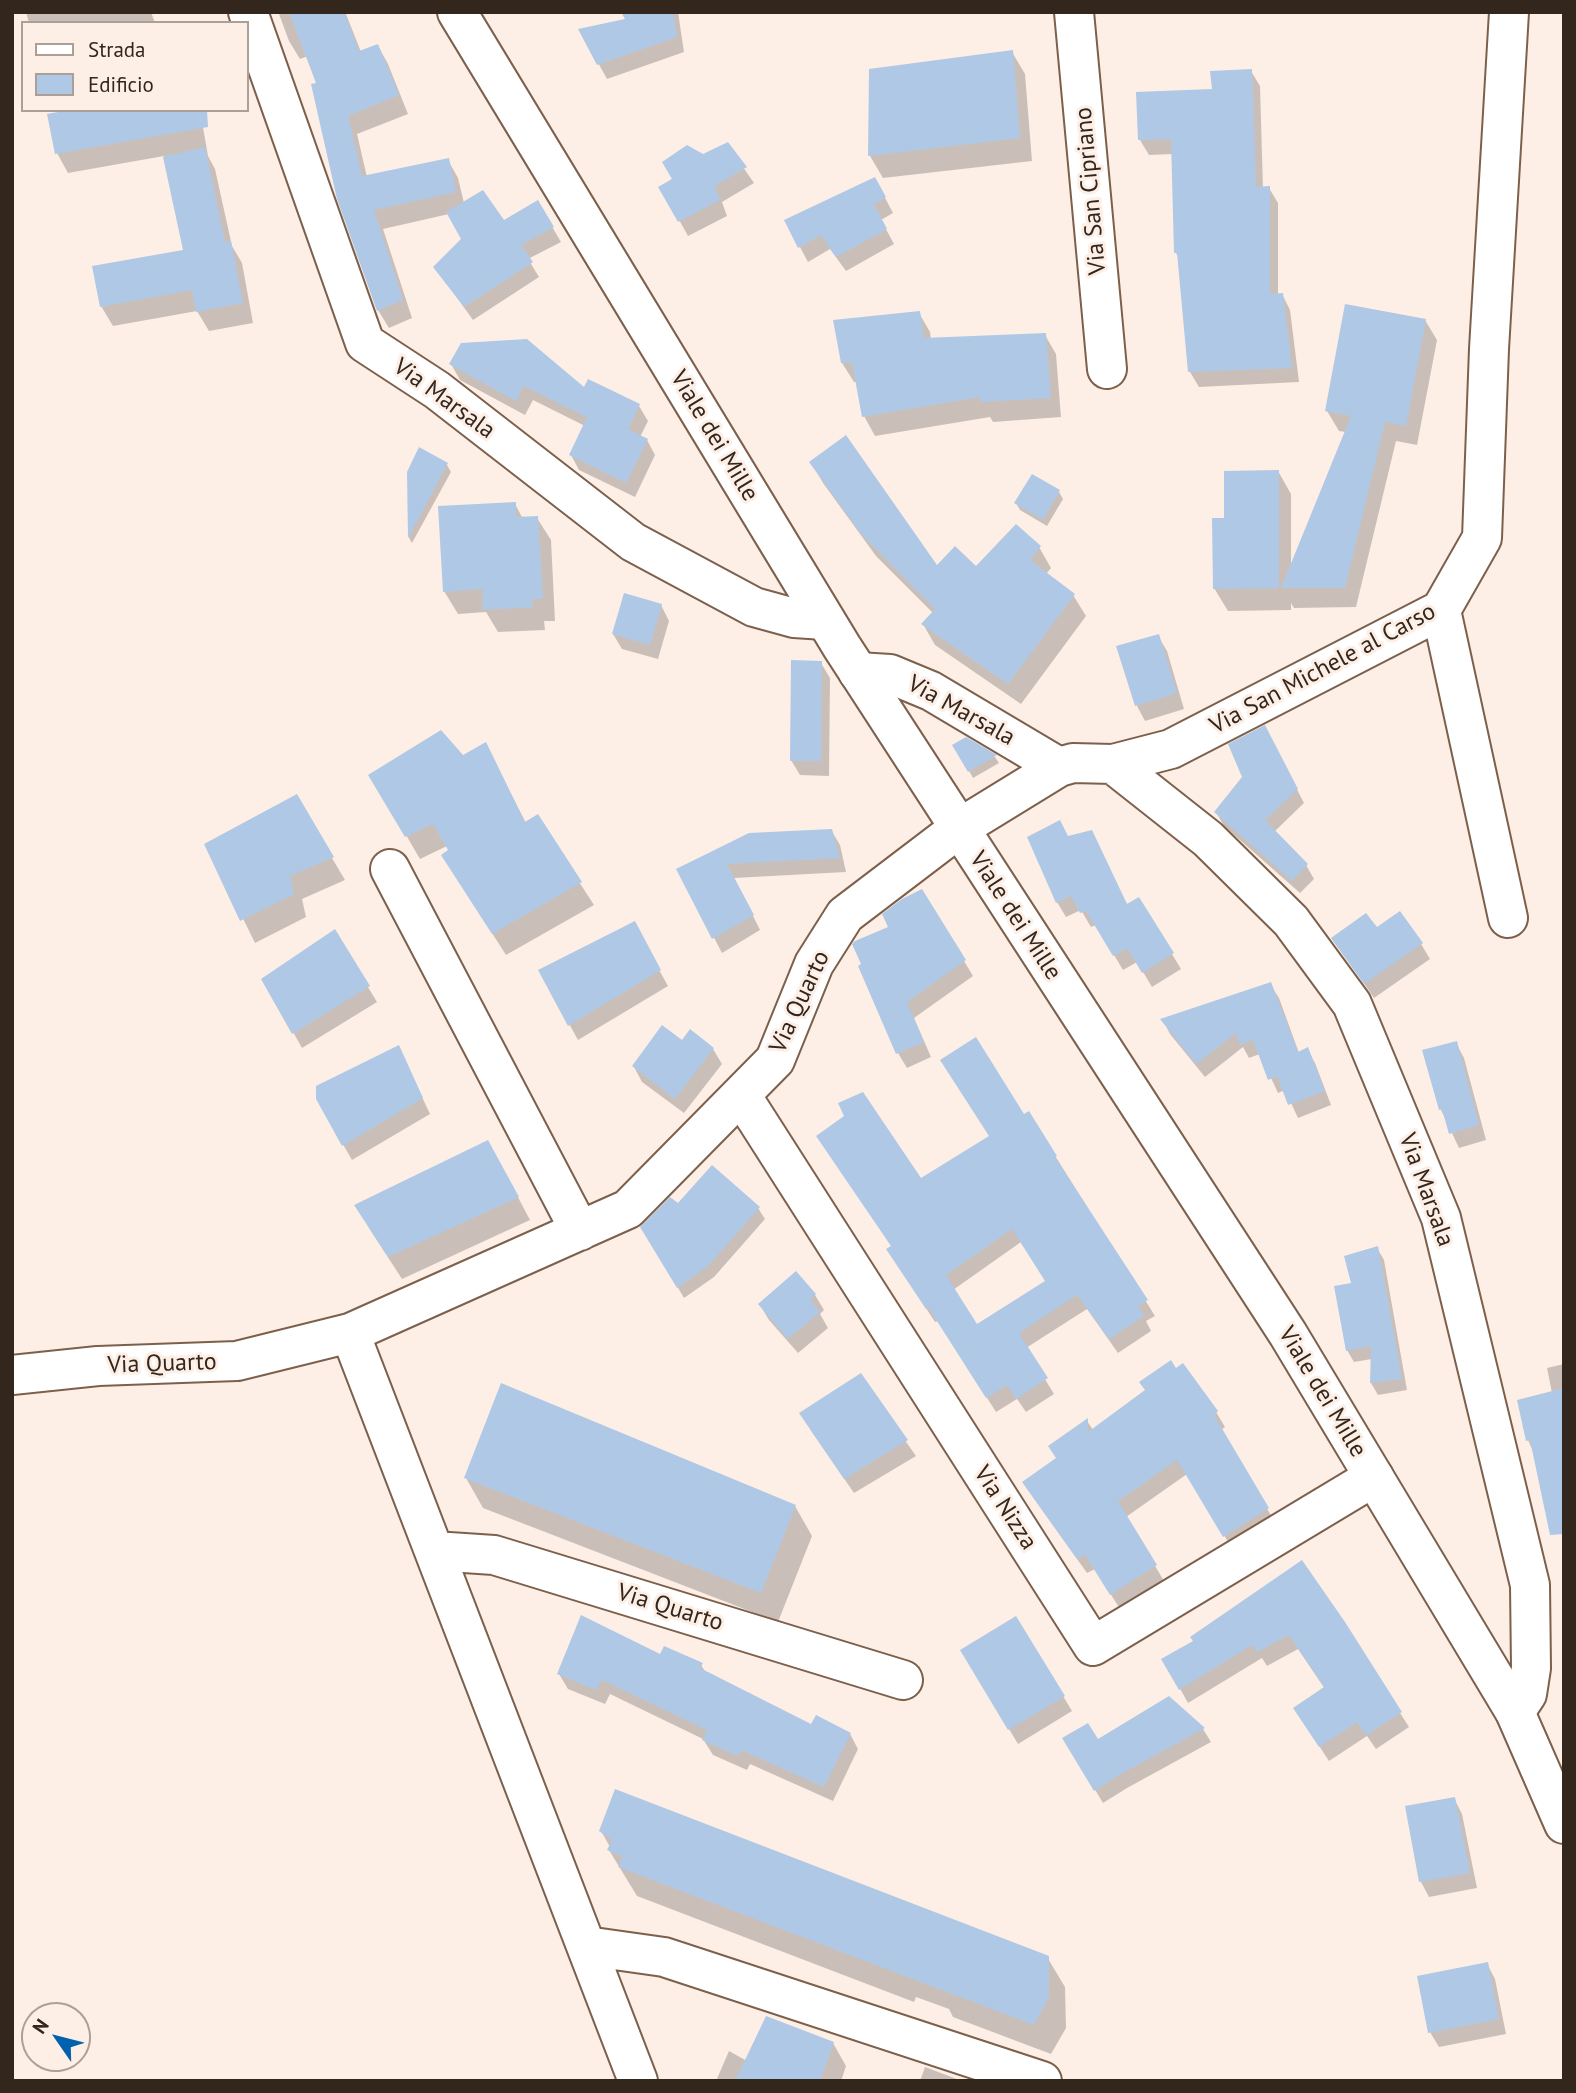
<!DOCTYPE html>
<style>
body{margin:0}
#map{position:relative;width:1576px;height:2093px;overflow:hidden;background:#fdefe6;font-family:"PT Sans",sans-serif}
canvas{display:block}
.frame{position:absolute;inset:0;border:14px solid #33261d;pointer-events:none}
.legend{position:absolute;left:21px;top:21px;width:228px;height:91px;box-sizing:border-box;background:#fdefe6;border:2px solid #ac9f96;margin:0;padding:9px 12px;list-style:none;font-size:21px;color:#33261d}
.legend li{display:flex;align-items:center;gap:14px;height:35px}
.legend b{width:35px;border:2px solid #ac9f96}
.north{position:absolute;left:21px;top:2002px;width:70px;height:70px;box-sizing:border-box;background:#fdefe6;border:2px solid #ac9f96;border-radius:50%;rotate:305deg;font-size:19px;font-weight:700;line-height:28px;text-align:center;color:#33261d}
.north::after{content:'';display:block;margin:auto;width:24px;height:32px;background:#0062ae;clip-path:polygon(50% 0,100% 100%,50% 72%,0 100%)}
</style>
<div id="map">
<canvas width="1576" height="2093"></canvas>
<div class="frame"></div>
<ul class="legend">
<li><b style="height:9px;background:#fff"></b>Strada</li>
<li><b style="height:19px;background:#aec8e5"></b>Edificio</li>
</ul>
<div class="north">N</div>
</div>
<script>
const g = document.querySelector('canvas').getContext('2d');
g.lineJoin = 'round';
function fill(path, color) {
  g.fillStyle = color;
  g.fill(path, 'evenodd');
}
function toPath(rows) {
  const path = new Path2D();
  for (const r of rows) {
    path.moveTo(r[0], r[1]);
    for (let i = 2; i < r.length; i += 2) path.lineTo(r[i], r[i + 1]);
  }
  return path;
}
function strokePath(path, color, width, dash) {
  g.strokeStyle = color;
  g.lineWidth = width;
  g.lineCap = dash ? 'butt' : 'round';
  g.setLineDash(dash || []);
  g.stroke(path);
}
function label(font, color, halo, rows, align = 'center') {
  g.font = font + ' "PT Sans",sans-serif';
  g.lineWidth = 6;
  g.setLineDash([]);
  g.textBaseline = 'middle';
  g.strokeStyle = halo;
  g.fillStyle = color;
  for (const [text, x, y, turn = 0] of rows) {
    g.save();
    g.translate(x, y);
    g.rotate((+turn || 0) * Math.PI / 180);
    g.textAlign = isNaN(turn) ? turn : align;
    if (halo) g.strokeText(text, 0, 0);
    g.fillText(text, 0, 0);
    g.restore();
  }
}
const shadow = toPath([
 [26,12,151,12,155,23,29,23],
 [282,12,352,12,346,14,361,52,378,46,388,64,408,114,357,134,367,177,448,160,458,178,464,203,503,222,538,203,561,242,528,259,539,277,473,320,435,267,463,239,449,214,383,229,412,318,389,328,378,310,318,84,308,56,300,59,289,41,279,14],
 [622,12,678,12,684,52,607,79,580,30,627,20],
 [1012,52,1025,74,1032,161,883,178,870,156],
 [1251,71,1260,86,1263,189,1269,188,1278,203,1278,295,1282,294,1290,310,1299,382,1199,387,1190,372,1179,258,1176,253,1173,154,1149,155,1140,140,1214,91],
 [66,110,200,110,208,156,215,169,232,246,242,263,253,323,209,331,197,311,113,326,101,306,185,251,164,156,68,173,57,153],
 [727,144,754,183,722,202,727,216,688,236,661,187,703,156],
 [883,194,893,213,881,220,894,244,846,271,830,249,808,262,786,221],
 [919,313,930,332,931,340,1045,335,1056,354,1061,417,993,422,990,417,875,436,864,416,858,382,854,382,842,363],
 [1425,320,1437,340,1417,445,1396,441,1356,607,1294,608,1291,603,1291,610,1228,611,1214,588,1226,519,1278,471,1291,494,1291,568,1346,432,1339,431,1327,411],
 [451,364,585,390,639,406,648,421,640,437,647,440,655,455,635,497,579,470,571,455,585,426,533,400,525,415,460,380],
 [811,462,937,568,976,569,1039,547,1051,568,1046,574,1073,595,1086,616,1021,704,935,645,923,624,933,613,876,556,823,483],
 [447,465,451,472,412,543,409,538,409,472],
 [1059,492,1063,499,1047,526,1020,510,1016,503],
 [515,504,523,519,537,518,551,540,555,621,544,621,545,630,498,632,486,612,458,614,444,591],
 [661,605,669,621,658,659,622,649,613,634],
 [1158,636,1167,651,1184,709,1145,721,1137,706,1119,647],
 [821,663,830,678,829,776,800,775,791,760],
 [966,739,995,757,999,763,973,778,955,745],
 [1272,741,1304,803,1274,832,1306,865,1314,879,1300,893,1224,826,1216,812],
 [485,744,526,823,537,817,594,905,506,955,457,878,447,846,420,859,371,775,463,757],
 [296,797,345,880,302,899,306,917,255,943,207,845],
 [831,830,840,845,846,872,734,878,760,930,722,953,679,870],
 [1068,838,1172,954,1181,969,1152,987,1137,962,1123,970,1096,925,1091,927,1081,910,1066,917,1057,902],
 [1376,930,1421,944,1430,959,1374,998,1333,938],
 [334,931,377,1002,302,1048,264,980],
 [642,939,668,986,578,1040,540,971],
 [964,961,973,976,914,1018,931,1057,907,1068,898,1053,864,965],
 [1270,984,1279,998,1299,1053,1307,1049,1315,1063,1331,1105,1298,1118,1285,1090,1278,1093,1260,1054,1249,1058,1243,1047,1205,1077,1170,1034,1163,1020],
 [682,1043,713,1049,722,1064,684,1113,642,1082,634,1067],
 [1456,1043,1464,1058,1486,1140,1459,1148,1441,1110,1425,1052],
 [399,1048,430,1114,352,1160,317,1099],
 [1029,1114,1155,1316,1146,1321,1151,1331,1118,1353,1087,1309,1026,1348,1054,1394,1026,1412,1017,1399,996,1412,938,1321,935,1322,897,1264,892,1247,921,1180],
 [1021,1242,1047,1282,977,1327,953,1290],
 [501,1165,530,1220,402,1279,369,1228],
 [679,1205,758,1208,765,1219,714,1277,684,1298,642,1227],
 [1377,1248,1384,1260,1407,1390,1378,1395,1371,1383,1372,1359,1354,1362,1347,1350,1353,1285],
 [796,1274,815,1295,824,1310,820,1314,828,1328,798,1353,769,1320,760,1305],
 [1564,1364,1564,1522,1528,1440,1519,1401,1552,1393,1547,1368],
 [860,1376,916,1456,854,1493,810,1429],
 [1216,1412,1225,1427,1221,1430,1276,1524,1233,1550,1187,1474,1126,1517,1164,1581,1120,1609,1095,1569,1087,1573,1033,1497,1057,1459,1087,1421,1093,1430],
 [466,1478,795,1506,812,1536,778,1622,483,1508],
 [1016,1618,1072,1711,1018,1744,971,1666],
 [1343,1623,1409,1727,1376,1749,1367,1736,1329,1761,1304,1723,1325,1689,1298,1649,1267,1666,1262,1658,1188,1703,1164,1660],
 [661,1656,701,1665,706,1673,812,1727,850,1734,858,1749,833,1801,750,1764,747,1770,713,1755,703,1739,610,1694,605,1704,568,1689,559,1674],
 [1169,1698,1203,1729,1211,1742,1127,1788,1103,1803,1064,1738,1097,1742],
 [1454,1798,1462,1814,1477,1888,1429,1897,1421,1882,1407,1807],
 [601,1831,1047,1957,1065,1987,1066,2028,1051,2054,953,2017,949,2009,916,1997,914,2002,637,1896,609,1850,610,1847],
 [1487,1964,1495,1979,1506,2034,1439,2047,1430,2032],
 [833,2043,846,2066,841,2081,716,2081,729,2051,747,2061],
 [925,2067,962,2081,920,2081]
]);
const building = toPath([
 [289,12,344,12,359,51,378,44,399,95,348,116,362,176,449,158,456,192,374,210,403,300,377,311,337,199,311,84,316,83],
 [621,12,673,12,677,37,597,65,578,29,625,19],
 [1013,50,1020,138,868,156,869,69],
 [1252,69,1256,187,1270,186,1270,294,1283,293,1292,368,1188,372,1177,253,1174,253,1171,139,1138,140,1136,92,1212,89,1210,71],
 [69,110,207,110,208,127,55,154,47,114],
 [728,142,747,167,715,186,720,200,678,222,658,187,672,179,662,162,687,145,703,154],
 [205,147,225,242,231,241,243,303,196,312,192,290,100,307,92,266,183,250,163,157],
 [875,177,886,197,874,204,887,229,836,257,821,235,798,248,784,220],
 [483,190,504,220,538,200,554,227,521,245,533,262,464,307,433,267,461,239,446,212],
 [1345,304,1426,319,1406,426,1385,422,1345,588,1281,588,1351,416,1325,411],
 [920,311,924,338,1046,333,1051,398,980,402,980,397,862,417,852,363,841,363,833,320],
 [527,339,584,387,588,379,640,404,628,429,648,439,626,483,569,455,587,417,524,386,516,401,449,364,461,343],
 [846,435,937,565,955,546,976,566,1016,524,1041,546,1030,560,1075,594,1008,684,921,624,935,609,862,535,809,462],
 [419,447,448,463,408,538,407,472],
 [1279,470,1279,588,1213,589,1212,518,1224,518,1224,471],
 [1032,474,1060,490,1043,520,1014,503],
 [516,502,516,517,538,516,543,599,532,599,533,607,483,610,482,589,443,592,438,506],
 [624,593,662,604,650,645,612,634],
 [1159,634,1177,693,1135,706,1116,646],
 [791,660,822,661,821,761,790,761],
 [1265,725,1298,789,1265,820,1308,864,1292,881,1214,812,1242,777,1228,744],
 [441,730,463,755,486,742,525,822,538,814,582,882,492,934,441,855,448,850,433,824,405,837,368,775],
 [966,737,997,755,968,772,952,745],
 [297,794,334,857,290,876,294,894,240,921,204,844],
 [1060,820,1068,836,1092,830,1127,904,1139,897,1174,953,1142,973,1127,948,1113,956,1086,911,1080,913,1071,896,1056,903,1027,837],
 [832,829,840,858,727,864,754,915,712,939,676,869,749,833],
 [922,889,966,960,907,1002,924,1042,896,1054,858,966,861,964,852,944,855,941,888,927,882,914,902,899],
 [1400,911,1423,943,1364,984,1331,938,1366,913,1377,927],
 [635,921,661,970,568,1026,538,970],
 [335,929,370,986,292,1034,261,979],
 [1271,982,1298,1052,1308,1047,1325,1091,1288,1105,1277,1076,1268,1080,1253,1040,1240,1045,1236,1033,1196,1064,1160,1019],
 [662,1025,682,1040,690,1029,714,1048,675,1099,632,1066],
 [976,1037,1024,1114,1029,1111,1057,1156,1055,1157,1148,1300,1138,1306,1144,1316,1109,1339,1077,1295,1019,1333,1048,1378,1016,1399,1007,1385,986,1398,928,1307,926,1309,886,1249,891,1246,816,1136,844,1116,838,1103,863,1092,921,1178,989,1136,940,1060],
 [1012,1229,1045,1281,977,1324,946,1275],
 [1457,1041,1479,1125,1449,1134,1442,1109,1439,1110,1422,1050],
 [399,1045,423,1098,342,1146,316,1099,316,1086],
 [488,1140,519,1197,388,1257,354,1205],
 [712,1165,760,1207,708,1266,677,1288,640,1227,670,1197,678,1203],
 [1378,1246,1402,1379,1370,1383,1371,1346,1346,1351,1334,1286,1351,1283,1344,1256],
 [796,1271,816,1294,810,1300,820,1312,788,1339,758,1304],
 [1171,1360,1176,1368,1183,1363,1218,1411,1214,1415,1269,1508,1223,1537,1177,1460,1118,1501,1157,1565,1110,1595,1085,1555,1077,1559,1022,1482,1056,1458,1048,1446,1088,1418,1088,1432,1145,1390,1139,1382],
 [861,1373,908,1440,844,1479,799,1413],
 [501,1383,796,1505,761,1593,464,1478],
 [1564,1388,1564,1534,1550,1535,1530,1440,1526,1441,1517,1400],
 [1302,1560,1345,1622,1402,1712,1366,1735,1357,1722,1319,1747,1293,1708,1324,1687,1289,1635,1257,1652,1252,1645,1179,1690,1161,1659,1193,1641,1190,1637],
 [581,1615,660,1654,664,1646,703,1663,700,1668,811,1724,816,1715,851,1733,824,1787,741,1750,738,1756,702,1740,707,1730,602,1680,596,1690,557,1674],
 [1016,1616,1065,1696,1008,1730,960,1650],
 [1169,1696,1205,1728,1119,1775,1094,1791,1062,1738,1088,1723,1098,1739],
 [615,1789,1049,1956,1049,1997,1034,2025,618,1867,623,1857,607,1850,612,1840,599,1831],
 [1455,1797,1470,1873,1419,1882,1405,1806],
 [1488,1962,1499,2019,1428,2033,1417,1976],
 [766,2016,834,2042,820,2081,735,2081]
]);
const minor = toPath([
 [248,12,365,343,437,390,633,542,754,607,794,618,825,620],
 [1074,12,1107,369],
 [1441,610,1508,918],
 [858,672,890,674,931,691,1059,767],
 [1113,764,1208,839,1291,921,1352,1004,1441,1218,1530,1585,1531,1668,1527,1694,1515,1712],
 [390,869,580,1231],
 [741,1095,1093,1646,1374,1477],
 [350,1333,638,2081],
 [12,1375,98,1366,237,1361,350,1333,628,1209,775,1060,814,964,845,915,958,829,1059,767,1073,763,1113,764,1171,749,1441,610,1482,538,1489,349,1509,12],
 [434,1551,494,1555,903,1680],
 [586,1946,664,1957,1042,2081]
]);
const secondary = toPath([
 [457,12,842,647,1288,1334,1515,1712,1564,1824]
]);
const streetNames = [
 ["Via San Cipriano",1091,191,-95],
 ["Via Marsala",444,399,36],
 ["Viale dei Mille",714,436,59],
 ["Via San Michele al Carso",1323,669,-28],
 ["Via Marsala",961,711,29],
 ["Viale dei Mille",1015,916,57],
 ["Via Quarto",800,1002,-65],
 ["Via Marsala",1426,1190,70],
 ["Via Quarto",162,1364,-2],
 ["Viale dei Mille",1322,1392,59],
 ["Via Nizza",1005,1508,57],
 ["Via Quarto",670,1608,17]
];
fill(shadow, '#0003');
fill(building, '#aec8e5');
strokePath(minor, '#7d604b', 42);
strokePath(secondary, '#7d604b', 42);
strokePath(minor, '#fff', 38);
strokePath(secondary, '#fff', 38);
label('24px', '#33261d', '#fdefe6', streetNames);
</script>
